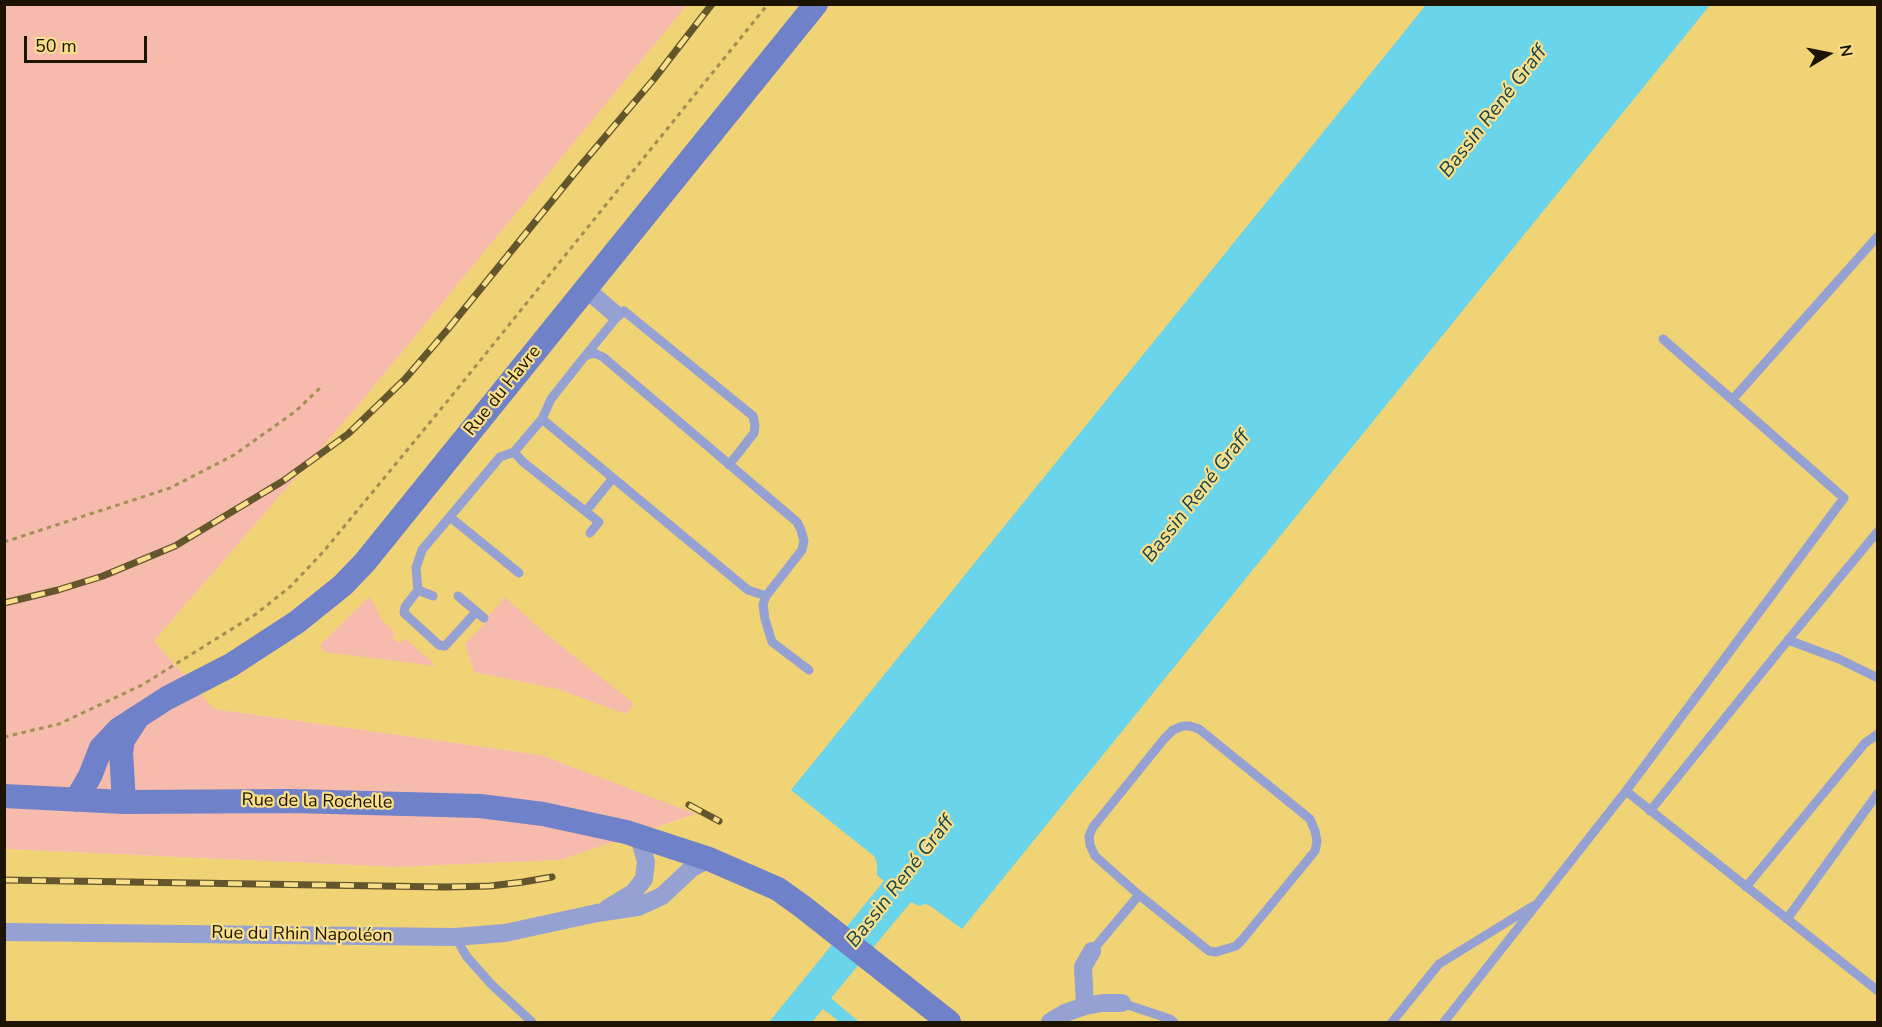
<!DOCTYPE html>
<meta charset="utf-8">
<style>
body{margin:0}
#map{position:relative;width:1882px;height:1027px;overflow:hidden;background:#f9df8a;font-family:"Nunito Sans",sans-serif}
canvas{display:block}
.frame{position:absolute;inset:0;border:6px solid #1c1400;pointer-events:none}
.north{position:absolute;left:1798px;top:24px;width:60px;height:60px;-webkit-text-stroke:4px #f9df8a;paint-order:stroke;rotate:80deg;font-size:16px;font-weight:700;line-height:24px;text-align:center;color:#1c1400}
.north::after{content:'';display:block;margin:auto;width:21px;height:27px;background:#1c1400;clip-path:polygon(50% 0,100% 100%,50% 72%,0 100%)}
.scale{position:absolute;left:24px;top:36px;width:123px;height:27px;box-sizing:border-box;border:3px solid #1c1400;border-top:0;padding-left:8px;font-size:18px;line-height:21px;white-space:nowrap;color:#1c1400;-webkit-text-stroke:4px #f9df8a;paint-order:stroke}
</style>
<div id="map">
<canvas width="1882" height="1027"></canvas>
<div class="frame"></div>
<div class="north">N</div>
<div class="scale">50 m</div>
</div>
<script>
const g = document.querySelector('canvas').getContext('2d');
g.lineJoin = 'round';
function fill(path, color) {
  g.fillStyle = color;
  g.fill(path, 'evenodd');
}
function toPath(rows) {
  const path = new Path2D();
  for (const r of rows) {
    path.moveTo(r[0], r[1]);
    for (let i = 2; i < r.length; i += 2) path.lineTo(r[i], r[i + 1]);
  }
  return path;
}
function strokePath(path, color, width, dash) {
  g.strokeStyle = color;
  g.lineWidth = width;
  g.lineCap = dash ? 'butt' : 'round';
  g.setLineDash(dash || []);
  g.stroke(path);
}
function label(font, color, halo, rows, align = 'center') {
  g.font = font + ' "Nunito Sans",sans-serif';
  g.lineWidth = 4.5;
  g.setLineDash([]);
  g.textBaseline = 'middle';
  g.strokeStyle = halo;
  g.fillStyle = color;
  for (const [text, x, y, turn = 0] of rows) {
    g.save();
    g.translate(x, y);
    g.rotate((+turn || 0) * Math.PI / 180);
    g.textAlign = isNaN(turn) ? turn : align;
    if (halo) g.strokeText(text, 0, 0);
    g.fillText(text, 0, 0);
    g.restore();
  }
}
const built = toPath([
 [687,5,1877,5,1877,1022,5,1022,5,849,396,867,560,860,695,815,541,755,214,709,154,641,357,407]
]);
const green = toPath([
 [4,5,687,5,357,407,154,641,214,709,541,755,696,814,560,860,396,867,5,849],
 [369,597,375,605,381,619,395,633,392,638,400,643,405,638,436,666,324,652,320,645],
 [505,597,545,633,632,702,633,706,626,714,557,689,474,672,465,644,487,621,488,617]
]);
const water = toPath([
 [1426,5,1710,5,962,929,929,905,925,904,919,906,911,902,831,998,859,1022,840,1022,823,1009,812,1022,769,1022,884,881,877,875,877,863,874,856,791,790]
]);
const path = toPath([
 [4,542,170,488,234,455,296,411,320,388],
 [4,737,59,724,142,685,256,614,291,586,324,551,450,398,768,4]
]);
const service = toPath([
 [586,355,616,318,624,311,753,416,755,426,754,433,729,465],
 [1732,400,1878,236],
 [542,419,748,590,766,596],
 [514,452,523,462,599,522,590,533],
 [586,511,613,478],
 [450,517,519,573],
 [418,590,433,596],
 [458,596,484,618],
 [476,612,445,646,439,645,404,613,405,607,418,590,416,568,422,550,500,457,514,452,542,419,551,399,585,356,594,353,603,357,797,522,801,530,804,541,802,550,766,596,763,605,765,619,772,642,809,670],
 [1788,640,1878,531],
 [1183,726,1190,726,1199,729,1310,819,1315,831,1317,841,1315,851,1242,940,1236,946,1216,952,1209,951,1139,895,1095,856,1090,845,1089,836,1093,827,1164,739,1173,730,1183,726],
 [1626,791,1878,991],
 [1650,811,1788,640,1839,659,1878,678],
 [1746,887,1865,743,1878,734],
 [1787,919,1878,793],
 [455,937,467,957,491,984,532,1022],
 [1092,951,1139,895],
 [1122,1003,1170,1019,1174,1022],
 [1392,1022,1439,964,1533,906],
 [1444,1022,1626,791,1844,498,1663,339]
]);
const minor = toPath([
 [586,289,614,313],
 [608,908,633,893,644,879,646,862,639,836],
 [4,932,455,937,505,933,597,913,638,907,662,896,692,868,709,859],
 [1085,1006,1083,967,1092,951],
 [1050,1022,1065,1013,1085,1006,1102,1003,1122,1003]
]);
const secondary = toPath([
 [4,796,124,802,293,801,480,806,543,814,626,832,709,859,778,889,803,907,949,1022],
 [76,800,90,776,101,748,119,729,167,698,231,665,297,622,343,585,365,562,816,4],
 [124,802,121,752,123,740,136,720]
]);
const rail = toPath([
 [4,603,58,590,103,576,175,546,283,481,348,434,405,379,448,329,582,164,654,79,712,4],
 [689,805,719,821],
 [4,880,445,887,490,886,523,882,552,877]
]);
const streetNames = [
 ["Rue du Havre",503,391,-51],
 ["Rue de la Rochelle",317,802,1],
 ["Rue du Rhin Napoléon",302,935,1]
];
const waterNames = [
 ["Bassin René Graff",1494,112,-52],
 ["Bassin René Graff",1197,497,-52],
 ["Bassin René Graff",901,882,-52]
];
fill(built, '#f0d375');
fill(green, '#f7bbae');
fill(water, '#69d4ea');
strokePath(path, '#a28f53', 3, [4.5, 4.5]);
strokePath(service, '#94a1d2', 9);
strokePath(minor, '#94a1d2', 18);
strokePath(secondary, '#6f81c9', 24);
strokePath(rail, '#63552c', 7);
strokePath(rail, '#f9df8a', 4.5, [14]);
label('18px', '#1c1400', '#f9df8a', streetNames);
label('italic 20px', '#15454f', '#f9df8a', waterNames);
</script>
